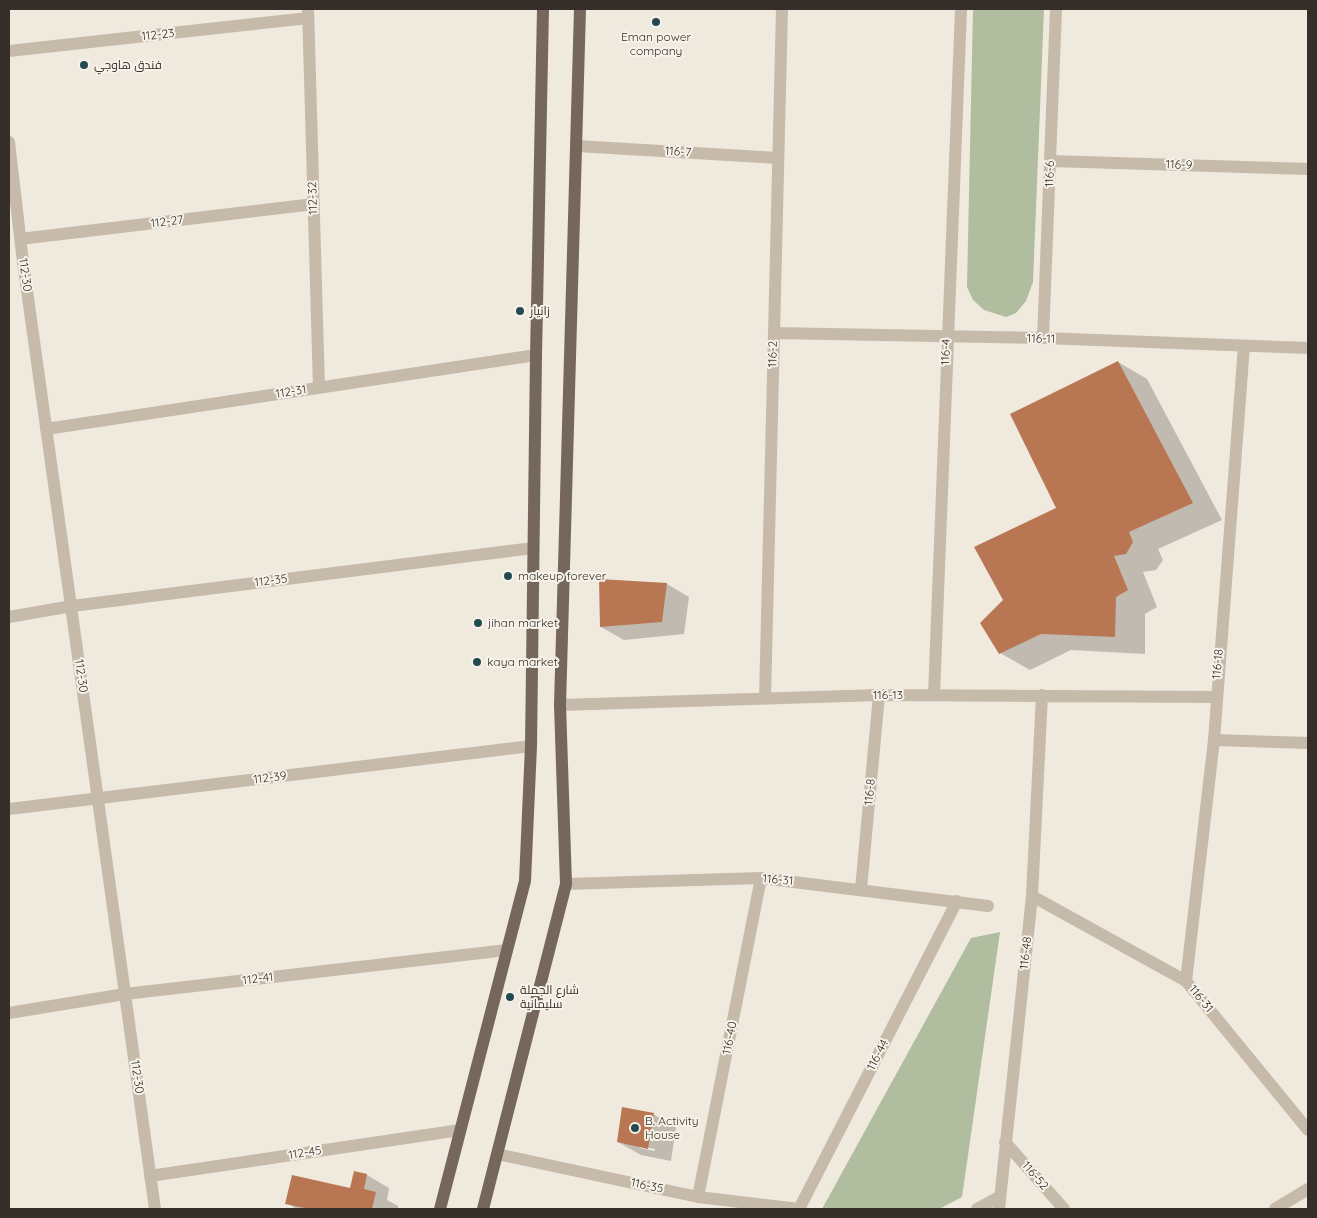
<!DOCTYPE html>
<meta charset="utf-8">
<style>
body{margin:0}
#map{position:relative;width:1317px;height:1218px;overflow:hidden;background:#f0e9de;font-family:Quicksand,sans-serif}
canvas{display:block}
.frame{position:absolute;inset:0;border:10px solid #352e29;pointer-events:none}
</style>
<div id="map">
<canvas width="1317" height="1218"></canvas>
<div class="frame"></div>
</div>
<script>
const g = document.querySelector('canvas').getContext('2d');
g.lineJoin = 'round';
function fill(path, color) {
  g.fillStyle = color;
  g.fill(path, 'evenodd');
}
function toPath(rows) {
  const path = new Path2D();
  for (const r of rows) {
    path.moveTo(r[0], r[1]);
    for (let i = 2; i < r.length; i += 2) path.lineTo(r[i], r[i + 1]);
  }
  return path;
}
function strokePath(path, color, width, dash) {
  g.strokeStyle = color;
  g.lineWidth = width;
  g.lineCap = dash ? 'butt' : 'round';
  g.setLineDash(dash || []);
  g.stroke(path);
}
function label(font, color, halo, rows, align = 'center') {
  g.font = font + ' Quicksand,Cairo,sans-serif';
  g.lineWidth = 4;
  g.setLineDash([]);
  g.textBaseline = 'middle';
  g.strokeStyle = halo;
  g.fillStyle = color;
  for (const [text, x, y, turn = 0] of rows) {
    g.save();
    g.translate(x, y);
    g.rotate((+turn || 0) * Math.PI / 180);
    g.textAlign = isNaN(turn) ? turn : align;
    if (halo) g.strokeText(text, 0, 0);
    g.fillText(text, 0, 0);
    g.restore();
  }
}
const green = toPath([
 [973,9,1044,9,1033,282,1026,301,1016,313,1006,317,984,310,973,300,967,287],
 [1000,932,962,1197,939,1209,822,1209,971,938]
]);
const shadow = toPath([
 [1118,362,1147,379,1222,520,1158,549,1163,560,1156,570,1143,572,1157,607,1145,614,1145,654,1071,650,1030,670,1000,653,1004,601,1058,509],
 [667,584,689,597,684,634,624,640,601,627],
 [653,1114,676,1127,671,1161,641,1155,618,1142],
 [640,1146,655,1149,654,1151,640,1148],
 [355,1173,367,1175,389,1188,387,1200,398,1206,398,1209,297,1209,287,1203,351,1190]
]);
const building = toPath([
 [1118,361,1193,503,1129,532,1133,542,1126,554,1114,556,1128,590,1116,597,1115,637,1041,634,999,654,980,623,1003,600,974,547,1056,508,1010,414],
 [599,579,667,583,662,622,600,627],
 [622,1107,654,1113,648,1149,617,1142],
 [354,1171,367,1174,364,1189,376,1192,372,1209,310,1209,285,1204,292,1175,350,1188]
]);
const minor = toPath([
 [308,9,319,388],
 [9,51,308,18],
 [9,142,23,262,155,1209],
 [577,146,778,158],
 [1051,161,1308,169],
 [20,239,314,204],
 [774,333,1043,338,1308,348],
 [1043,338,1056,9],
 [46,429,536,355],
 [9,617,72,606,533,548],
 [934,695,961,9],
 [765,698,782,9],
 [560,705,879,695,1216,697],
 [1214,740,1308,743],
 [9,809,531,746],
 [566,884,761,878,988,906],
 [861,889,879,695],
 [1032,896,1186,981,1308,1130],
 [1186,981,1214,740,1244,346],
 [9,1013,125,994,507,950],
 [1005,1142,1064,1209],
 [497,1154,698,1197,799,1209],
 [150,1176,460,1130],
 [698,1197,761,878],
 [799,1209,957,901],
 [977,1209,999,1197],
 [999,1209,1032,896,1042,695],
 [1275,1209,1308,1189]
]);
const major = toPath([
 [440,1209,525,881,531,746,536,355,543,9],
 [483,1209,566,884,560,705,580,9]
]);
const markers = [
 [656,22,5,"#234a52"],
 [84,65,5,"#234a52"],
 [520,311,5,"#234a52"],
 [508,576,5,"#234a52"],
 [478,623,5,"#234a52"],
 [477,662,5,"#234a52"],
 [510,997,5,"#234a52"],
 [635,1128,5,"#234a52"]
];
const streetNames = [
 ["112-23",158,35,-6],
 ["116-7",678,152,4],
 ["116-9",1179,165,2],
 ["116-6",1050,174,-88],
 ["112-32",313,198,-92],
 ["112-27",167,222,-7],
 ["112-30",25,275,82],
 ["116-11",1041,339,1],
 ["116-4",946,352,-88],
 ["116-2",773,354,-89],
 ["112-31",291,392,-9],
 ["112-35",271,581,-7],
 ["116-18",1218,664,-85],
 ["112-30",81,676,82],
 ["116-13",888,695],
 ["112-39",270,778,-7],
 ["116-8",870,792,-85],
 ["116-31",778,880,5],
 ["116-48",1026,953,-84],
 ["112-41",258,979,-7],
 ["116-31",1201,999,51],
 ["116-40",730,1038,-79],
 ["116-44",878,1055,-63],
 ["112-30",137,1077,82],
 ["112-45",305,1153,-9],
 ["116-52",1035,1176,49],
 ["116-35",647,1186,12]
];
const poiNames = [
 ["Eman power",656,37,"center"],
 ["company",656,51,"center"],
 ["فندق هاوجي",94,65],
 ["زانيار",530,311],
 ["makeup forever",518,576],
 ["jihan market",488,623],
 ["kaya market",487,662],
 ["شارع الجملة",520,990],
 ["سليمانية",520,1004],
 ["B. Activity",645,1121],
 ["House",645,1135]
];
fill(green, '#b0bd9f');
fill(shadow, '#0003');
fill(building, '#b97653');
strokePath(minor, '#c6baab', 12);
strokePath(major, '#75675c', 12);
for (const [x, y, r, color] of markers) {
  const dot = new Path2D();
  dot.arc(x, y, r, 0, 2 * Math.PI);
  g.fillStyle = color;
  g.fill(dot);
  strokePath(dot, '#f8f3ea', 2);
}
label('12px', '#352e29', '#f8f3ea', streetNames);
label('12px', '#352e29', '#f8f3ea', poiNames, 'left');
</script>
